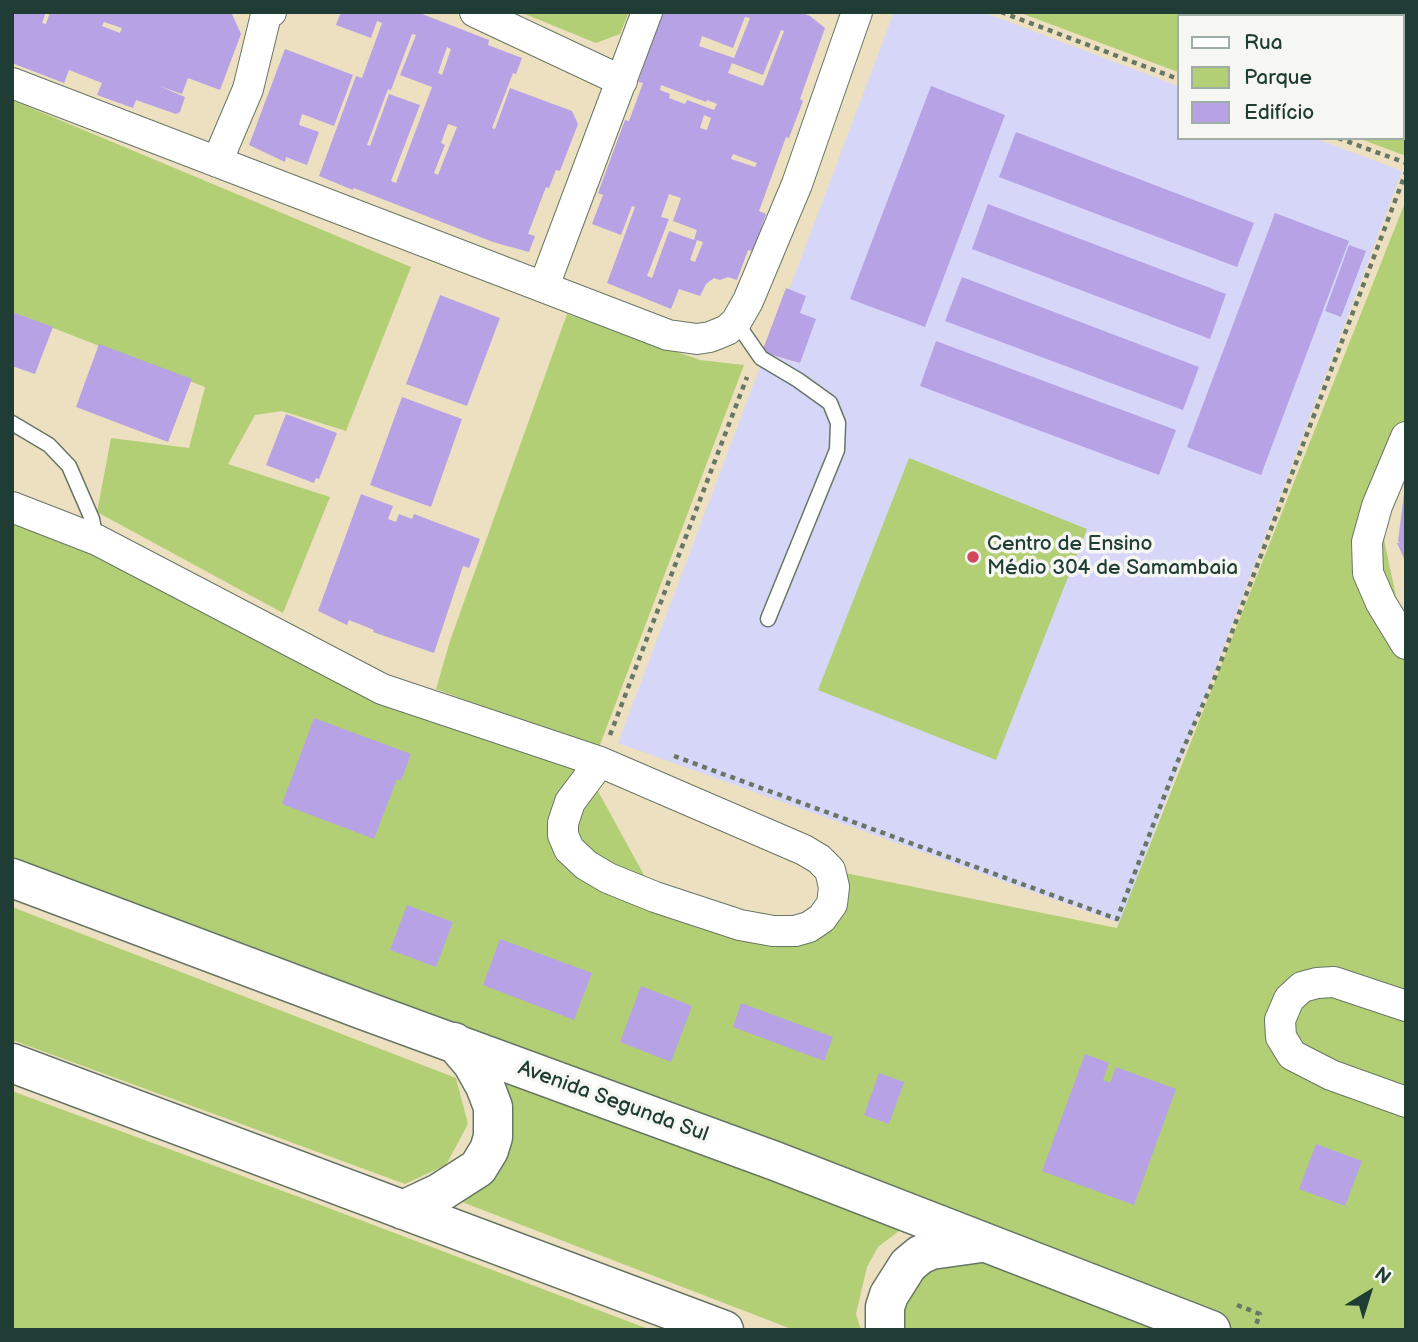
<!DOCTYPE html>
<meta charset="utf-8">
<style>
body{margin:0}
#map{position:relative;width:1418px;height:1342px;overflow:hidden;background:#ede0c0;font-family:"Balsamiq Sans",sans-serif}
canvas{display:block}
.frame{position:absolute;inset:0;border:14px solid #1f3d34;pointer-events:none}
.legend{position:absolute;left:1177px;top:14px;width:228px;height:126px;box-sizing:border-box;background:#f6f6f2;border:2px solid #a0aca6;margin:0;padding:9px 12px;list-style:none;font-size:21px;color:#1f3d34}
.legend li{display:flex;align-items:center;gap:14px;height:35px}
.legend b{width:35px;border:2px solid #a0aca6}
.north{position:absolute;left:1334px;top:1258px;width:70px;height:70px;-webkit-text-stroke:5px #f6f6f2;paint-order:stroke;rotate:38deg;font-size:19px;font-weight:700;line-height:28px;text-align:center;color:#1f3d34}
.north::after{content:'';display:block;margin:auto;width:24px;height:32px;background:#1f3d34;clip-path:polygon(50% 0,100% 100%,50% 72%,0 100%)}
</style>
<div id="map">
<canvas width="1418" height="1342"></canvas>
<div class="frame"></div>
<ul class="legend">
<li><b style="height:9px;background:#fff"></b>Rua</li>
<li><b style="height:19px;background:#b2cf75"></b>Parque</li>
<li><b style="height:19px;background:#b7a2e5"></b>Edifício</li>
</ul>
<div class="north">N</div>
</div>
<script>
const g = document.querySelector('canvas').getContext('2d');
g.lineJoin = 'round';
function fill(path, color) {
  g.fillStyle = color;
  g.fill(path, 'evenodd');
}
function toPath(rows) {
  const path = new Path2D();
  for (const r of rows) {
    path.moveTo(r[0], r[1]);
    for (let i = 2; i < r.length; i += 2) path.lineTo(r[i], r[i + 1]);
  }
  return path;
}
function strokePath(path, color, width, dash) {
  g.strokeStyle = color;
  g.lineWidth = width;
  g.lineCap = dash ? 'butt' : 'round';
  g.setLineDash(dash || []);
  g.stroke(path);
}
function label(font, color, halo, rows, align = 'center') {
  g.font = font + ' "Balsamiq Sans",sans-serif';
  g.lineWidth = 7;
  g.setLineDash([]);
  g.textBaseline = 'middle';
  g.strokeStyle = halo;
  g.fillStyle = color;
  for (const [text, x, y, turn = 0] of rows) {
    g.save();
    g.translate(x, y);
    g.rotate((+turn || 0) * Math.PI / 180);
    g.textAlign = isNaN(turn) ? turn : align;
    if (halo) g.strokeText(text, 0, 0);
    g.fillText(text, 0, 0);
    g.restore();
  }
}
const built = toPath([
 [894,12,983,12,1178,86,1178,138,1315,138,1402,171,1120,923,618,743]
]);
const green = toPath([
 [520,12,629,12,620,34,596,43],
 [1018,12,1406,12,1406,156,1358,138,1402,138,1402,16,1178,16,1178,72],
 [12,100,411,267,346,431,282,411,255,415,228,464,330,497,283,613,97,512,111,438,189,448,205,387,12,312],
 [1406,200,1406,437,1377,506,1406,644,1406,1330,1211,1330,12,878,12,507,587,771,656,897,809,927,830,870,1117,928],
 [567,314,700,360,744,365,598,750,436,689,450,641],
 [909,458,1087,529,996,760,818,690],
 [12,907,456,1078,468,1124,446,1165,405,1184,12,1040],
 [484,1061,918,1223,899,1231,878,1247,867,1267,856,1314,861,1330,794,1330,462,1202,483,1176],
 [12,1091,318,1204,651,1330,12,1330],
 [985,1259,1176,1330,904,1330,897,1317,933,1261]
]);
const building = toPath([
 [12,12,46,12,42,23,46,24,50,12,231,12,241,34,220,90,188,78,182,94,159,86,185,97,180,112,176,114,136,100,133,108,97,95,102,83,69,70,64,83,12,63],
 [104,22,122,28,120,33,102,26],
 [341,12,417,12,489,40,488,45,522,58,516,74,513,73,492,128,495,129,510,88,572,111,578,124,560,171,556,170,549,188,546,187,528,234,535,236,529,252,493,242,354,188,353,190,319,176,356,76,362,78,382,23,377,21,371,38,336,25],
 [412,34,416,35,400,75,432,87,396,183,391,181,420,105,389,94,370,146,367,145,388,89,391,90],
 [447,47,451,49,442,75,438,73],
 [448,124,457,127,438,175,434,173,445,145,441,143],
 [663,12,800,12,810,16,825,28,800,99,803,101,789,138,786,137,759,211,766,214,753,251,748,250,737,280,728,277,720,280,714,278,706,284,700,296,679,289,671,309,607,283,635,207,632,206,621,235,592,224,603,195,598,193,625,120,629,121,643,83,638,82],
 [745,17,750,18,734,58,699,46,702,36,733,48],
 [781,30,784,31,763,86,728,73,732,63,763,75],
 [661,85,706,102,707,100,717,104,714,110,687,100,685,104,669,98,670,94,660,90],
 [704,115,711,118,707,130,700,128],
 [733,154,757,163,755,167,731,159],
 [669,194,681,198,673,221,697,230,694,240,669,231,652,278,647,276,669,219,661,217],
 [697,240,703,242,695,262,690,260],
 [285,49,353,75,334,126,302,114,299,125,319,132,307,165,286,157,285,162,249,145],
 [931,86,1005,115,925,327,850,299],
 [1016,132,1254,223,1237,267,999,177],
 [988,204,1226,294,1210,339,972,249],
 [1275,213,1349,241,1261,475,1187,447],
 [1349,245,1366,251,1341,317,1325,311],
 [962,277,1199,367,1183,410,945,321],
 [786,288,806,296,800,313,816,319,800,363,762,352],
 [440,295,500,318,467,406,406,384],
 [12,312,53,327,35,374,12,366],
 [936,341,1176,430,1159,475,920,386],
 [99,344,192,379,168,442,76,407],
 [402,397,462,419,431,507,370,485],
 [286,414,337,433,319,479,316,478,314,483,266,465],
 [361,494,393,506,388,519,396,522,399,514,412,519,414,514,480,539,469,568,463,566,434,653,373,632,374,630,349,620,347,625,318,611],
 [1404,494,1406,494,1406,563,1397,543,1400,543,1398,541],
 [314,718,411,754,401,781,397,779,374,839,282,804],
 [407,905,453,922,436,967,390,950],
 [500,939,592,973,574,1020,483,985],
 [641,986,692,1006,671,1062,620,1042],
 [741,1003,833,1037,824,1061,733,1027],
 [1085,1054,1109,1063,1103,1080,1110,1083,1116,1067,1176,1089,1134,1205,1042,1171],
 [879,1073,904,1082,889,1124,864,1115],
 [1316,1144,1362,1161,1345,1206,1299,1189]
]);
const path = toPath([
 [1001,12,1178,79],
 [1338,138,1406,163],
 [610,735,747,377],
 [674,756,1117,919,1177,763,1215,677,1406,172],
 [1237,1305,1260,1314,1254,1330]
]);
const lane = toPath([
 [736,322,761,358,798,380,830,403,838,423,837,450,768,619],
 [12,423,49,445,69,466,92,519,96,539]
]);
const street = toPath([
 [475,12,622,81],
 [12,83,668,335,697,339,710,337,727,330,736,322,748,301,797,184,857,12],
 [217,162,248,89,266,15,271,12],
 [544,286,647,12],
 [1406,437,1377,506,1367,542,1368,573,1381,603,1406,644],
 [12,507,97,540,382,689,600,762,804,850,819,859,830,870,834,887,832,904,822,918,809,927,795,931,773,931,740,925,655,897,608,878,586,865,569,849,563,835,563,823,570,802,600,762],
 [1406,1006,1334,982,1317,983,1302,987,1289,999,1280,1020,1281,1037,1292,1055,1331,1075,1406,1102]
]);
const secondary = toPath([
 [12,878,363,1010,775,1161,1211,1330],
 [12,1063,724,1330],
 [403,1210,439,1193,478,1168,489,1150,493,1137,493,1107,485,1086,472,1063,454,1042],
 [885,1330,885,1307,889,1295,908,1265,920,1255,931,1250,981,1243]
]);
const markers = [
 [973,557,7,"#d1495b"]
];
const poiNames = [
 ["Centro de Ensino",987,545],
 ["Médio 304 de Samambaia",987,569]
];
const streetNames = [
 ["Avenida Segunda Sul",613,1102,20]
];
fill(built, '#d6d7f8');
fill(green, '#b2cf75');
fill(building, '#b7a2e5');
strokePath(lane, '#677665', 17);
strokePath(street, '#677665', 32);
strokePath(secondary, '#677665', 41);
strokePath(path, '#677665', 4.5, [5, 5]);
strokePath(lane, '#fff', 14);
strokePath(street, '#fff', 30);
strokePath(secondary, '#fff', 38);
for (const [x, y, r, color] of markers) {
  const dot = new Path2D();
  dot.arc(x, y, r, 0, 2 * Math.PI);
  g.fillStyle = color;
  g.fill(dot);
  strokePath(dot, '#f6f6f2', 2.5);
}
label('21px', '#1f3d34', '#f6f6f2', poiNames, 'left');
label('21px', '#1f3d34', '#f6f6f2', streetNames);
</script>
